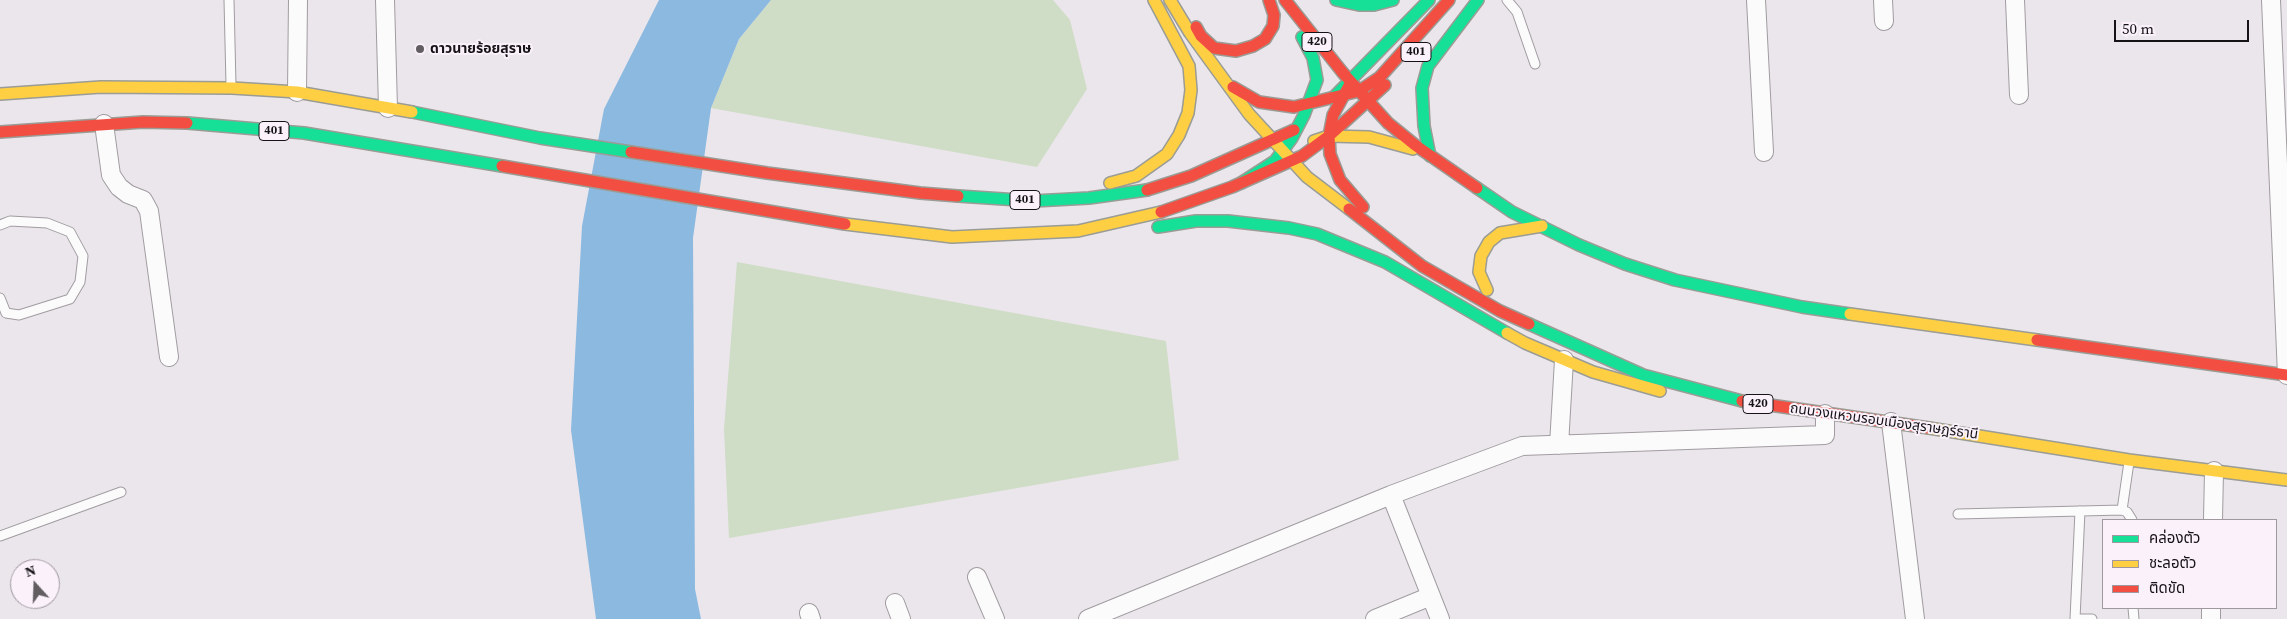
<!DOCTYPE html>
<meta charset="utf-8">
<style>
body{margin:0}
#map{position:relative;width:2287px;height:619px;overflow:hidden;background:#ebe6eb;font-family:"Source Serif 4","Noto Sans Thai",serif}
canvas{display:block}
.legend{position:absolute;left:2102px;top:519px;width:175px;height:90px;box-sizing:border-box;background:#faf1fa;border:1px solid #9f989f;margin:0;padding:6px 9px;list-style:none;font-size:15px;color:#161316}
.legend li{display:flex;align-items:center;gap:10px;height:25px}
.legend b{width:25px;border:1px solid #9f989f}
.north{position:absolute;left:10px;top:559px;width:50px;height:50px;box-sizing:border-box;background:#faf1fa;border:1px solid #9f989f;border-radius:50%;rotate:340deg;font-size:14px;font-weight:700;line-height:20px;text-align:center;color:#161316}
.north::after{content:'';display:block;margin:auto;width:18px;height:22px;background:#615d61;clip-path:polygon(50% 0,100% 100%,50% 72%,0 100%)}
.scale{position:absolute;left:2114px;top:20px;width:135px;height:22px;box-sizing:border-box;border:2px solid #161316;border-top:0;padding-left:6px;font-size:15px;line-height:18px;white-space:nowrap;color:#161316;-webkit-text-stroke:4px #faf1fa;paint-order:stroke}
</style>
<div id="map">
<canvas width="2287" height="619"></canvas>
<ul class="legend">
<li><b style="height:6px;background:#16e098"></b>คล่องตัว</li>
<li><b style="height:6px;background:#ffcf43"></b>ชะลอตัว</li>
<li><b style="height:6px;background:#f24e42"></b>ติดขัด</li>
</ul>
<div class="north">N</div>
<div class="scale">50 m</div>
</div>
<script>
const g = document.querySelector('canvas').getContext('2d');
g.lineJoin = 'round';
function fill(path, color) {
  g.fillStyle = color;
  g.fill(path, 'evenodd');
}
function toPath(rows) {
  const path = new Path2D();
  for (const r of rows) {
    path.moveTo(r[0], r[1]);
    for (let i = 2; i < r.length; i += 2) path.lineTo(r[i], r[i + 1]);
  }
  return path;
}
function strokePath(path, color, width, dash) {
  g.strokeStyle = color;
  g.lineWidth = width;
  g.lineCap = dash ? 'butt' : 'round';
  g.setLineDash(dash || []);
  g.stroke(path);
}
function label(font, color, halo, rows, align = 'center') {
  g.font = font + ' "Source Serif 4","Noto Sans Thai",serif';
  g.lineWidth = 4;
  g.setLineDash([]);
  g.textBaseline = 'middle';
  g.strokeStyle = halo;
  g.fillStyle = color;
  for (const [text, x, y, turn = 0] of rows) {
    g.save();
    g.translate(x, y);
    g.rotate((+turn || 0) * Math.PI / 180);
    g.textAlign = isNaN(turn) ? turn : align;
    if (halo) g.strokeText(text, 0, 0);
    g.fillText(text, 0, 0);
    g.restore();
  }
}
const green = toPath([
 [771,0,1053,0,1070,20,1087,89,1037,167,711,108,739,39],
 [737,262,1166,341,1179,460,729,538,724,429]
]);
const water = toPath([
 [659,0,771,0,739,39,711,108,693,238,695,589,701,619,596,619,571,430,582,226,604,109]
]);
const lane = toPath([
 [229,0,231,85],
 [1507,0,1517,12,1535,64],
 [0,225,10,221,47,223,70,232,83,256,80,282,70,299,19,315,6,313,0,298],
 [2122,510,2127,512,2132,520],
 [1958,514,2122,510,2129,462],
 [0,536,121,492],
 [2133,608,2134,619],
 [2075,619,2080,511],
 [2075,619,2092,619]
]);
const street = toPath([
 [385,0,388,108],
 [1756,0,1764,152],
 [1883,0,1884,21],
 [2015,0,2019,95],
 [2271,0,2287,375],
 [297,92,298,0],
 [104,124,111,175,119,187,128,194,143,200,149,211,169,357],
 [1891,422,1915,619],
 [1559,445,1564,360],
 [1391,495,1440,619],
 [2213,520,2214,471],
 [977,577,995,619],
 [895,603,901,619],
 [809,613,811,619],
 [1088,619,1391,495,1522,446,1825,435,1825,414],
 [1375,619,1431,596],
 [2211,619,2211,608]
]);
const fast = toPath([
 [1336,0,1359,5,1374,5,1393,0],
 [1333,98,1429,0],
 [412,112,540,138,631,152],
 [187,123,304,133,502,166],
 [1430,156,1424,126,1422,88,1428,66,1478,0],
 [1241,183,1275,161,1292,138,1304,115,1317,80,1313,58,1302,37],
 [1477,188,1512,212,1579,245,1625,264,1675,280,1802,307,1850,314],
 [958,196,1034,201,1089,198,1147,190],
 [1158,227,1196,221,1228,221,1289,228,1317,234,1385,262,1507,333],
 [1529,324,1643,375,1742,401]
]);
const slow = toPath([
 [1170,0,1190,33,1249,114,1307,177,1349,209],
 [0,94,101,87,232,88,297,92,412,112],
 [1314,141,1329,136,1369,137,1413,149],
 [1110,183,1136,176,1167,154,1179,135,1188,113,1191,90,1189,66,1154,0],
 [845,224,952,237,1078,231,1161,212],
 [1487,290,1479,272,1481,256,1489,242,1500,233,1542,226],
 [1850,314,2037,340],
 [1507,333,1525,343,1593,372,1660,391],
 [1929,428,2129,460,2287,480]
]);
const jam = toPath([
 [1285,0,1343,73,1388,123,1415,145,1477,188],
 [1196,27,1201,36,1214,48,1236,51,1253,46,1265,39,1273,26,1274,15,1269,0],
 [1351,82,1333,115,1329,136,1330,154,1340,180,1363,207],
 [1233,87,1259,102,1294,107,1359,91,1380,77,1449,0],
 [0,132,143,122,187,123],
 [631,152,767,173,920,193,958,196],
 [502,166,845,224],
 [1147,190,1191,176,1294,130],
 [1349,209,1422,266,1500,311,1529,324],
 [1161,212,1232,187,1302,156,1329,136,1385,85],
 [2037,340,2287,375],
 [1742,401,1929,428]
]);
const markers = [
 [420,49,5,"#615d61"]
];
const shields = [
 [1317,42,30],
 [1416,52,30],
 [274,131,30],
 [1025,200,30],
 [1758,404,30]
];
const shieldNames = [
 ["420",1317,42],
 ["401",1416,52],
 ["401",274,131],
 ["401",1025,200],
 ["420",1758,404]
];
const poiNames = [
 ["ดาวนายร้อยสุราษ",430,49]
];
const streetNames = [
 ["ถนนวงแหวนรอบเมืองสุราษฎร์ธานี",1884,422,8]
];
fill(green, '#cfdcc6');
fill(water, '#8bb9e0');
strokePath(lane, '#a09ca0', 11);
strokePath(street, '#a09ca0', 20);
strokePath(fast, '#9a9c95', 14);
strokePath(slow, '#9a9c95', 14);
strokePath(jam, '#9a9c95', 14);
strokePath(lane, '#fcfbfc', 9);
strokePath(street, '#fcfbfc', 18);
strokePath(fast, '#16e098', 11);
strokePath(slow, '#ffcf43', 11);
strokePath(jam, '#f24e42', 11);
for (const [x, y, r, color] of markers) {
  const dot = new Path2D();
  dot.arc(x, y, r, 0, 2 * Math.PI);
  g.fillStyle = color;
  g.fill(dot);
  strokePath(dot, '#faf1fa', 2);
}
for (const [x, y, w] of shields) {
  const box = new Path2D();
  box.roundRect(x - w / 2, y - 9.5, w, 19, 4);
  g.fillStyle = '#faf1fa';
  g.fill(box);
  strokePath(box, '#161316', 1);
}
label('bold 12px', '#161316', null, shieldNames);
label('bold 14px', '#161316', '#faf1fa', poiNames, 'left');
label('14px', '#161316', '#faf1fa', streetNames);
</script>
